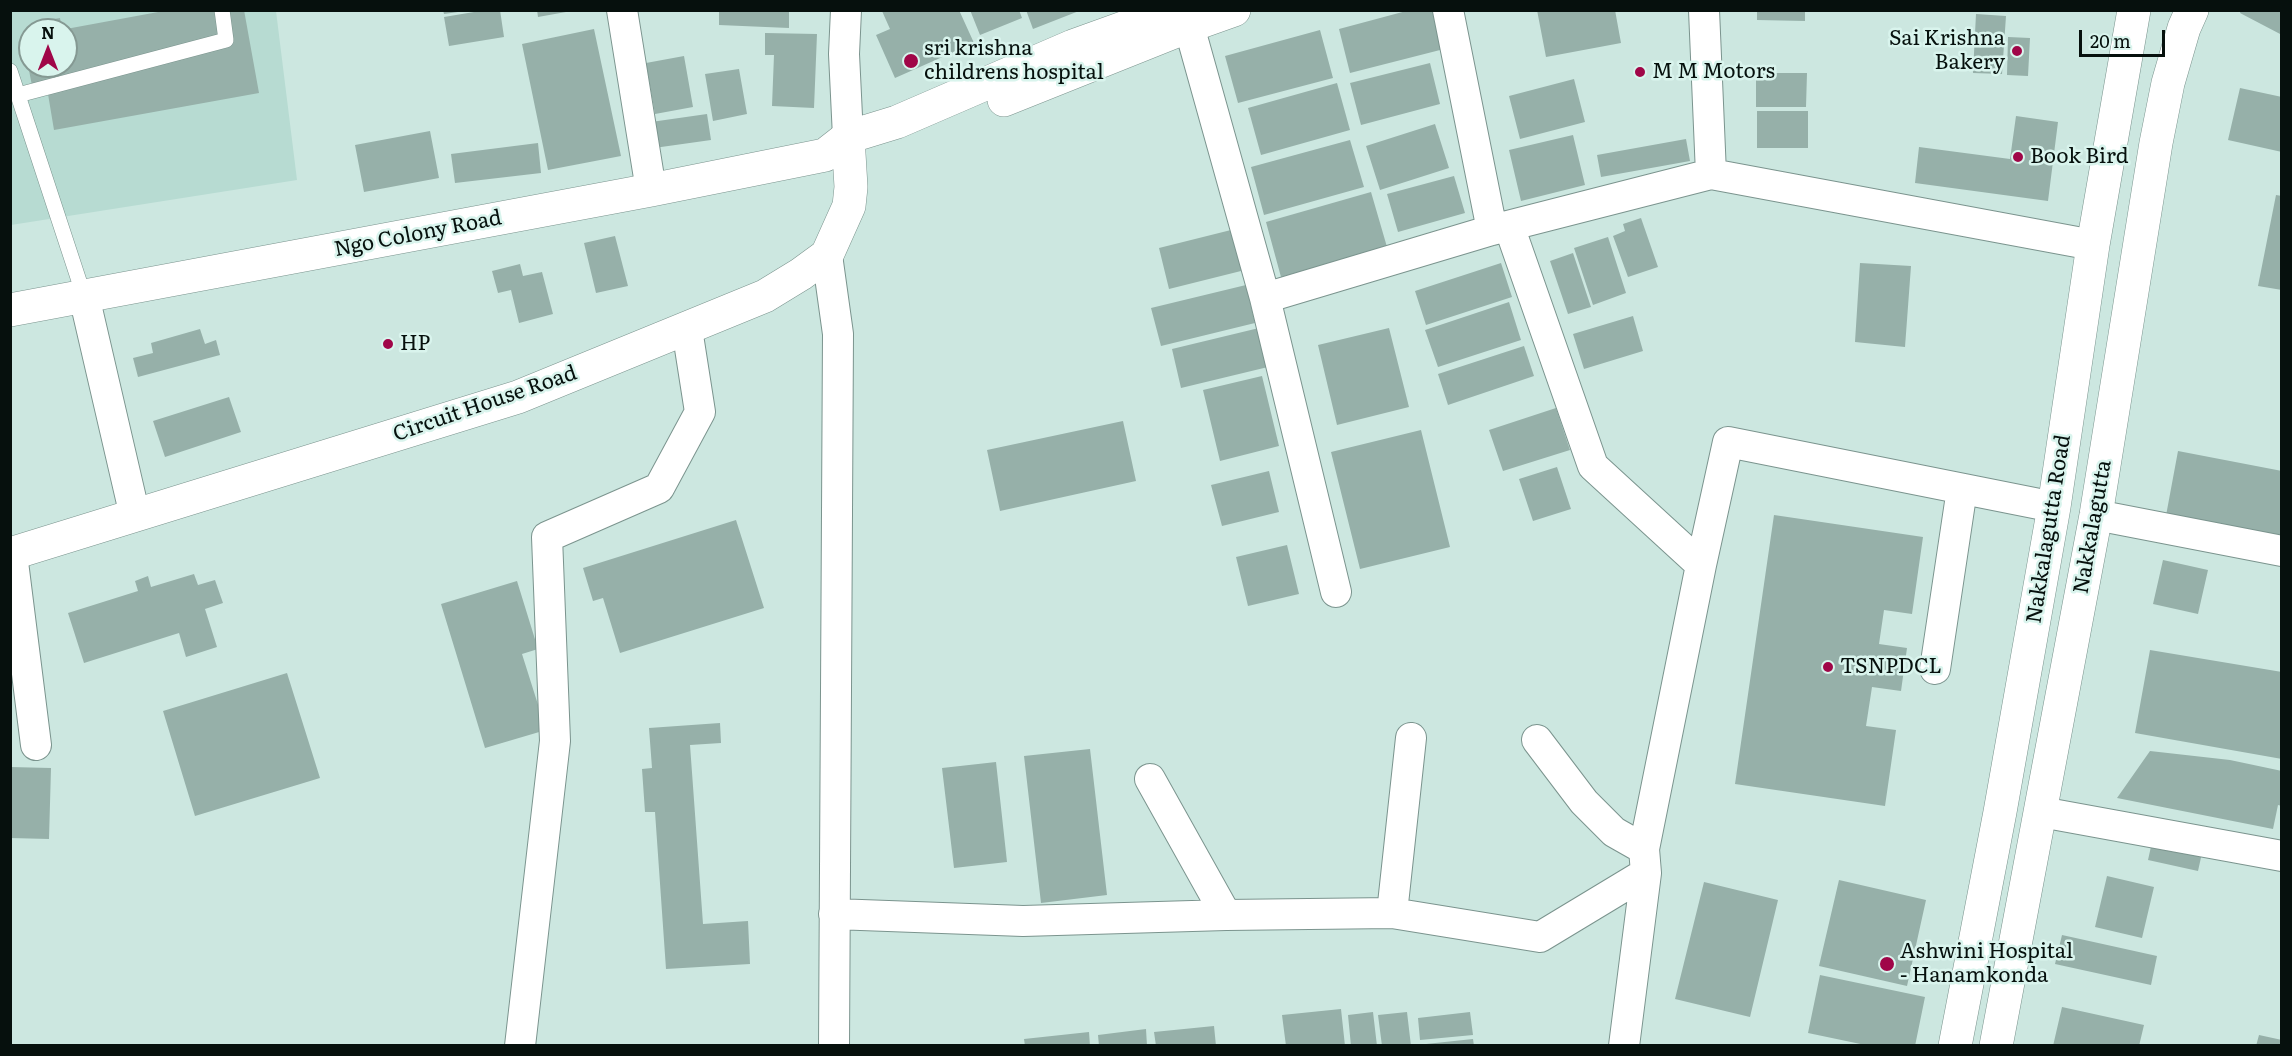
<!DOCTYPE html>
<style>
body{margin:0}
#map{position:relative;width:2292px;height:1056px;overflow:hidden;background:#cce7e0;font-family:Literata,serif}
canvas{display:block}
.frame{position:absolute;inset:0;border:12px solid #06100d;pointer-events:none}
.north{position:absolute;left:18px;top:18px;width:60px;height:60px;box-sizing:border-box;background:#d9f4ed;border:2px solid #859993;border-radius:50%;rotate:0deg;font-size:16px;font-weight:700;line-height:24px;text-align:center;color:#06100d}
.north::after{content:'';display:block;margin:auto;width:21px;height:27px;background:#a00648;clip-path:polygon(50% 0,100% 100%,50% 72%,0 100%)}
.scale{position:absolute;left:2079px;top:30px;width:86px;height:27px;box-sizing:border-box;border:3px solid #06100d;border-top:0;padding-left:8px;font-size:18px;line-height:21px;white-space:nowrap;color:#06100d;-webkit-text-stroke:4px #d9f4ed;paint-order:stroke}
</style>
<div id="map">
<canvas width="2292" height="1056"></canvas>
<div class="frame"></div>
<div class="north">N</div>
<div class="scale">20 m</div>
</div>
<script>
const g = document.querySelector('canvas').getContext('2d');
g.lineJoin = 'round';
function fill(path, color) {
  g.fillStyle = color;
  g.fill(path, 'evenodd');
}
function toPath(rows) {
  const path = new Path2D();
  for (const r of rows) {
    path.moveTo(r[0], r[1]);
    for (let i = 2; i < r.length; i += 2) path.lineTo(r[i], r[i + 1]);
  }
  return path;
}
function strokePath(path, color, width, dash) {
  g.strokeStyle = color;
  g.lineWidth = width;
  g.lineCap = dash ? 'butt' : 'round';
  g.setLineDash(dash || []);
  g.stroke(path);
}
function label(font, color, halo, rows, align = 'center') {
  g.font = font + ' Literata,serif';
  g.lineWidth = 5;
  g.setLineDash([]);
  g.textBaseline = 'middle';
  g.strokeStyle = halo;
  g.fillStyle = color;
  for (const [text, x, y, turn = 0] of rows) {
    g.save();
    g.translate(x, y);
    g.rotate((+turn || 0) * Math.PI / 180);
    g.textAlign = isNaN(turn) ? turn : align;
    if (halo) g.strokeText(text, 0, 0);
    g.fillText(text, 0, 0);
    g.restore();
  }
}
const built = toPath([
 [11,11,276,11,297,180,11,225],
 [30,30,66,30,66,66,30,66]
]);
const building = toPath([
 [169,10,244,10,259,93,54,130,48,94,34,96,26,55,30,55,30,66,66,66,66,29],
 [443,10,457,10,458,12,444,14],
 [486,10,500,10,504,37,449,46,444,17],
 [537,10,566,10,566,12,538,17],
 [719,10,789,10,789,28,719,25],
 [884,10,959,10,974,43,895,78,876,35,890,29,882,11],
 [970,10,1019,10,1022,18,980,35],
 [1026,10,1079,10,1079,11,1033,29],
 [1410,10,1434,10,1444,49,1350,73,1339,29],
 [1537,10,1615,10,1621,43,1546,57],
 [1757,10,1805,10,1805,21,1757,20],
 [2241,10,2282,10,2282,35,2240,13],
 [1976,14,2006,16,2002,74,1973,73],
 [60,18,62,30,36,30,35,22],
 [594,29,621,156,548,170,522,44],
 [1320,30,1333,78,1238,103,1225,56],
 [765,33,817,34,814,108,772,106,774,55,765,55],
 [2008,37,2030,38,2028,76,2007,75],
 [684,56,693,107,655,114,646,63],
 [1430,63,1440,104,1361,125,1350,83],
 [739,69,747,114,713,121,705,74],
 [1756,73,1807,73,1806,107,1756,107],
 [1574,79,1585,122,1520,139,1509,96],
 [1337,83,1350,130,1261,155,1248,108],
 [2240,88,2282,97,2282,152,2228,140],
 [1757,111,1808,111,1808,148,1757,148],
 [707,114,711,140,654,148,651,122],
 [2016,116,2058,122,2048,201,1915,183,1919,147,2010,159],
 [1435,124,1449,168,1380,190,1366,146],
 [430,131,439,178,364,192,355,145],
 [1573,135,1585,185,1521,201,1509,150],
 [1686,139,1690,161,1601,177,1597,155],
 [1350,140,1364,187,1264,215,1251,167],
 [538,143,541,173,455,183,451,154],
 [1454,176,1465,213,1398,232,1387,194],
 [1371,192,1387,247,1281,277,1266,222],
 [2276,195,2282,196,2282,290,2258,286],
 [1641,218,1658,267,1628,277,1613,236,1625,231,1623,224],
 [1235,229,1245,270,1169,289,1159,248],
 [615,236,628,286,596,293,584,243],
 [1608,237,1626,293,1593,305,1574,248],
 [1573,253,1591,307,1568,314,1550,261],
 [1501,263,1512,297,1426,325,1415,291],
 [1860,263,1911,266,1905,347,1855,342],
 [520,264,523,276,542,272,553,314,519,323,511,290,498,293,492,271],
 [1246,285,1255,323,1161,346,1151,308],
 [1509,302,1521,340,1438,367,1425,330],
 [1633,316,1643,351,1584,369,1573,334],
 [1259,328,1268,367,1181,388,1172,349],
 [1389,328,1409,407,1337,425,1318,345],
 [200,329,205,344,216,340,220,355,138,377,133,358,153,353,151,343],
 [1524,346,1534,376,1448,405,1438,374],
 [1262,376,1279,446,1220,461,1203,390],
 [229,397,241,432,165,457,153,421],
 [1556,408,1570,450,1503,471,1489,430],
 [1123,421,1136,481,1000,511,987,450],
 [1421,430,1450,547,1360,569,1331,452],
 [2178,451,2282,471,2282,543,2165,521],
 [1557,467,1571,509,1533,521,1519,479],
 [1269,471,1279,512,1222,526,1211,485],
 [1774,515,1923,537,1912,614,1884,610,1879,644,1907,648,1901,691,1872,687,1866,726,1896,730,1885,806,1735,784],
 [736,520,764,608,620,653,603,598,593,601,583,568],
 [1287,545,1299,594,1248,606,1236,557],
 [2163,560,2208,570,2198,614,2153,604],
 [194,574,198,585,215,580,223,603,205,609,217,647,186,657,179,633,84,663,68,613,138,591,135,581,148,576,151,587],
 [517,581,538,649,522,654,546,730,485,748,441,604],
 [2150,650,2282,672,2282,759,2135,733],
 [287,673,320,778,195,816,163,711],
 [720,723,721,743,690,745,703,924,748,921,750,964,666,969,655,812,645,812,642,769,652,768,649,728],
 [1090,749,1107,895,1041,903,1024,756],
 [2150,751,2230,760,2282,771,2282,806,2278,805,2273,829,2117,798],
 [996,762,1007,862,954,868,942,768],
 [10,767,51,768,49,839,10,838],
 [2152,842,2202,853,2198,871,2148,860],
 [2107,876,2154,887,2142,938,2095,927],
 [1839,880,1926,900,1907,986,1819,966],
 [1704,882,1778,900,1750,1017,1675,999],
 [2062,935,2157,956,2151,985,2055,964],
 [1820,975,1925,997,1915,1046,1870,1046,1808,1033],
 [2062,1007,2144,1025,2139,1046,2053,1046],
 [1341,1009,1345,1046,1286,1046,1282,1015],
 [1373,1012,1377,1046,1351,1046,1348,1015],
 [1407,1012,1411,1046,1382,1046,1378,1015],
 [1470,1012,1473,1035,1420,1040,1418,1018],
 [1214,1026,1216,1046,1156,1046,1154,1032],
 [1146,1029,1147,1046,1099,1046,1098,1035],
 [1089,1032,1090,1046,1025,1046,1024,1039],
 [2259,1035,2282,1040,2282,1046,2256,1046],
 [1473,1039,1474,1046,1426,1046,1426,1044]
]);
const lane = toPath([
 [10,71,84,296],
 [18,95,226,40,222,10]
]);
const street = toPath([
 [622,10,651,190],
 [846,10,844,54,848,137],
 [1448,10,1492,230],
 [1189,26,1265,298,1336,592],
 [1711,174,2093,245],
 [1509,226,1593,466,1701,565],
 [827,255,838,334,834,1046],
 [84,296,135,516],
 [1265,298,1492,230,1711,174,1704,10],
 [2096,515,2282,551],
 [12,554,36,745],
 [1935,669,1962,489],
 [1537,740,1584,802,1614,832,1644,849],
 [1150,779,1226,915],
 [2041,812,2282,856],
 [1392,913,1411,738],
 [834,914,1023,921,1226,915,1392,913,1540,937,1646,873],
 [520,1046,555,741,547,537,659,488,700,412,687,329],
 [1624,1046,1646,873,1644,849,1701,565,1728,442,2054,507]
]);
const secondary = toPath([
 [1004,100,1189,26,1234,10],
 [10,310,651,190,825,155,848,137,897,122,1073,46,1173,10],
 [10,554,518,397,765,296,801,274,827,255,849,206,851,187,848,137]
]);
const primary = toPath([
 [1955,1046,2000,812,2054,507,2093,245,2134,10],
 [1996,1046,2096,515,2156,143,2168,83,2184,28,2192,10]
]);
const markers = [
 [2017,51,6,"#a00648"],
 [911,61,8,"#a00648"],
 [1640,72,6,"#a00648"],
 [2018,157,6,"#a00648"],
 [388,344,6,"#a00648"],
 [1828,667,6,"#a00648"],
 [1887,964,8,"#a00648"]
];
const poiNames = [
 ["Sai Krishna",2005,39,"right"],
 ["Bakery",2005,63,"right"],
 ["sri krishna",924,49],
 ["childrens hospital",924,73],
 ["M M Motors",1652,72],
 ["Book Bird",2030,157],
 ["HP",400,344],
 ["TSNPDCL",1840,667],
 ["Ashwini Hospital",1900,952],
 ["- Hanamkonda",1900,976]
];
const streetNames = [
 ["Ngo Colony Road",418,234,-11],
 ["Circuit House Road",485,404,-19],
 ["Nakkalagutta",2093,527,-80],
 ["Nakkalagutta Road",2049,529,-81]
];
fill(built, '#b7dbd2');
fill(building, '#96b0a9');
strokePath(lane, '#7b948e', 16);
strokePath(street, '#7b948e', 32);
strokePath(secondary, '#7b948e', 34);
strokePath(primary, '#7b948e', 34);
strokePath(lane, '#fff', 15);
strokePath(street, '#fff', 30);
strokePath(secondary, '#fff', 33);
strokePath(primary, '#fff', 33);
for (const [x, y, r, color] of markers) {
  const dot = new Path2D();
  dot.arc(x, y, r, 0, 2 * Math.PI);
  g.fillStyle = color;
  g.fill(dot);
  strokePath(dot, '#d9f4ed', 2);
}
label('21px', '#06100d', '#d9f4ed', poiNames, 'left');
label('21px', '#06100d', '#d9f4ed', streetNames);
</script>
